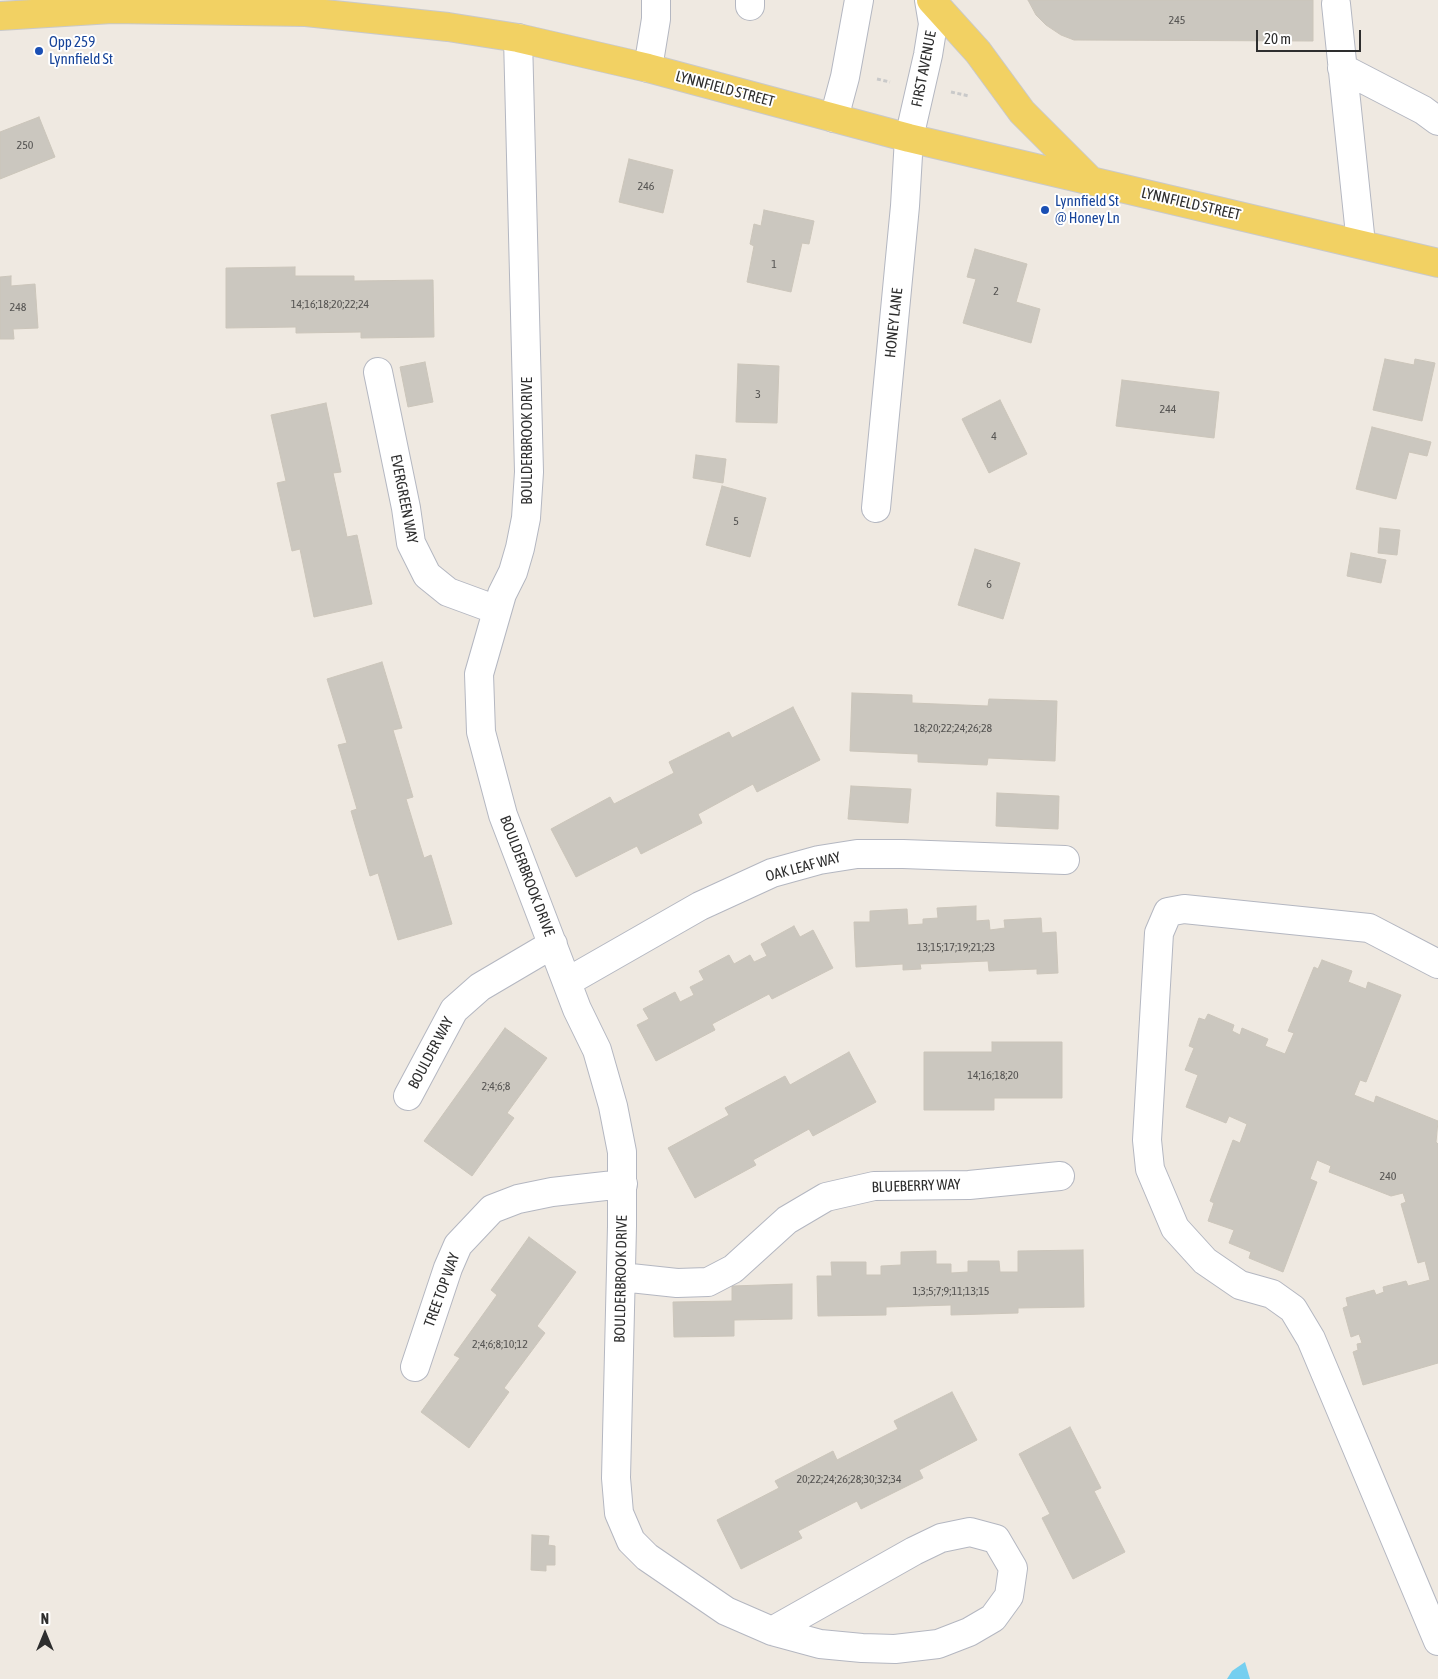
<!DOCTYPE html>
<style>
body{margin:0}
#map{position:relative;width:1438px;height:1679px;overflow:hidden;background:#efe9e1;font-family:"Asap Condensed",sans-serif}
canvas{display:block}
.north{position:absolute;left:20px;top:1609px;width:50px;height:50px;-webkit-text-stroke:4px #fff;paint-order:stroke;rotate:0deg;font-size:14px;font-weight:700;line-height:20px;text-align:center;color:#2e2e2e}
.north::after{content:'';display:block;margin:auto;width:18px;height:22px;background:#2e2e2e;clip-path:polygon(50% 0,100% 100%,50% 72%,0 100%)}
.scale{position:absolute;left:1256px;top:30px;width:105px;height:22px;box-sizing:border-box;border:2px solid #2e2e2e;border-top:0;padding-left:6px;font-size:15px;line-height:18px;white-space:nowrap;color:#2e2e2e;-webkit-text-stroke:4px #fff;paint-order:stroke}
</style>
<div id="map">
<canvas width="1438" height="1679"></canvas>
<div class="north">N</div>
<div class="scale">20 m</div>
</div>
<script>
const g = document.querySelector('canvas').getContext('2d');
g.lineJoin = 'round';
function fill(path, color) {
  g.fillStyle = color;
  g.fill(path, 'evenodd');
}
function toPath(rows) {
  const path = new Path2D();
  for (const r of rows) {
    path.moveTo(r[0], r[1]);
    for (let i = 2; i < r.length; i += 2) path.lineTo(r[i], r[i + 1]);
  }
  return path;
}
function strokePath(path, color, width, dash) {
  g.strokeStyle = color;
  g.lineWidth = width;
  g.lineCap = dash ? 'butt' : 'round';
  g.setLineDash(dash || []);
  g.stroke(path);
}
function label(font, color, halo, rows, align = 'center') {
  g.font = font + ' "Asap Condensed",sans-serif';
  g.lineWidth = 4;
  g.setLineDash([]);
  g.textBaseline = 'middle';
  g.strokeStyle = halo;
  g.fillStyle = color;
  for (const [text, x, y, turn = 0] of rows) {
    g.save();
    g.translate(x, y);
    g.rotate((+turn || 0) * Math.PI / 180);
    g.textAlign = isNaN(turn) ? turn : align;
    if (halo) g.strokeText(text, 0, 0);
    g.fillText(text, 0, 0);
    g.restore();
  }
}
const water = toPath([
 [1245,1662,1250,1679,1227,1679,1232,1671]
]);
const building = toPath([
 [1028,0,1313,0,1313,41,1074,40,1061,35,1046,25,1036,15,1028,0],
 [39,117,55,157,0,179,0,132,39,117],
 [629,159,673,170,663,213,619,202,629,159],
 [764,210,814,221,809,244,802,243,791,292,747,282,754,246,750,244,754,224,761,226,764,210],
 [975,249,1027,264,1016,302,1040,309,1031,343,963,323,976,279,967,277,975,249],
 [295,267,295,276,354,276,354,281,433,280,434,337,361,338,361,332,296,333,296,327,226,328,226,268,295,267],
 [11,276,11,286,35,284,38,328,13,329,14,339,0,339,0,277,11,276],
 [1385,359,1414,365,1415,359,1435,363,1422,421,1373,410,1385,359],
 [425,362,433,402,408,407,400,367,425,362],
 [738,364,779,366,777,423,736,422,738,364],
 [1122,380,1219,392,1214,438,1116,426,1122,380],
 [1000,400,1027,454,989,473,962,419,1000,400],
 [326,403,341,472,333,473,347,537,357,535,372,604,314,617,300,549,292,551,277,483,286,481,271,415,326,403],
 [1372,427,1431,442,1427,456,1409,452,1396,499,1356,489,1372,427],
 [696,455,726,459,723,483,693,478,696,455],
 [722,486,766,498,750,557,706,545,722,486],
 [1380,528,1400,530,1397,555,1378,553,1380,528],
 [975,549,1020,563,1003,619,958,605,975,549],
 [1351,553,1386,560,1381,583,1347,576,1351,553],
 [382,662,402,728,393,730,413,797,406,799,424,858,431,855,452,924,398,940,378,873,370,876,351,811,357,809,338,745,347,743,327,679,382,662],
 [852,693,912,695,912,703,988,706,989,699,1057,701,1055,761,988,758,987,765,918,762,918,754,850,751,852,693],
 [793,707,820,760,757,792,753,784,698,814,702,823,641,854,637,846,576,877,551,829,610,797,614,804,674,773,669,762,729,732,732,738,793,707],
 [851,786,911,789,908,823,848,819,851,786],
 [997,793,1059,796,1058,829,996,826,997,793],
 [976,906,976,921,989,920,990,930,1005,928,1004,920,1041,918,1042,933,1056,932,1058,973,1037,974,1037,969,989,971,988,961,920,964,921,969,903,970,903,964,856,967,854,922,870,922,870,911,907,909,908,925,923,924,923,919,938,918,937,908,976,906],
 [794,926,800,937,813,930,833,968,772,999,769,994,712,1024,715,1030,656,1061,637,1025,649,1019,643,1009,675,992,680,1002,694,995,690,987,704,980,699,971,729,955,734,964,750,955,754,962,767,956,761,944,794,926],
 [1322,960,1352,971,1348,982,1366,989,1368,982,1401,995,1366,1082,1360,1080,1354,1095,1374,1103,1376,1096,1438,1121,1436,1142,1438,1144,1438,1363,1363,1385,1353,1352,1358,1350,1357,1344,1362,1343,1359,1334,1351,1337,1343,1308,1348,1306,1346,1298,1374,1290,1376,1295,1384,1292,1383,1287,1406,1281,1408,1286,1430,1280,1425,1261,1418,1263,1401,1204,1406,1202,1403,1193,1391,1196,1329,1172,1331,1166,1317,1160,1310,1179,1317,1182,1283,1272,1249,1258,1251,1252,1229,1243,1234,1230,1208,1221,1214,1203,1210,1201,1233,1140,1240,1143,1247,1124,1229,1116,1226,1123,1186,1107,1198,1075,1185,1070,1194,1048,1189,1046,1199,1018,1205,1020,1208,1014,1234,1025,1232,1031,1240,1035,1242,1028,1268,1039,1265,1046,1285,1054,1294,1033,1288,1031,1314,967,1318,969,1322,960],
 [505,1028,547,1058,507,1113,514,1118,472,1176,424,1141,505,1028],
 [992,1042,1062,1042,1062,1098,994,1098,994,1110,924,1110,924,1052,992,1052,992,1042],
 [849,1052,876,1102,813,1136,809,1129,753,1160,756,1165,695,1198,668,1148,729,1115,725,1108,785,1076,790,1085,849,1052],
 [529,1237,576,1272,537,1326,545,1333,504,1388,509,1392,469,1448,421,1412,460,1358,454,1355,497,1295,491,1290,529,1237],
 [1083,1250,1084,1307,1018,1308,1018,1313,951,1315,951,1305,886,1307,886,1315,818,1316,817,1276,832,1276,831,1262,866,1262,866,1275,881,1275,881,1266,901,1265,901,1252,936,1251,936,1264,951,1264,951,1273,968,1272,968,1261,999,1261,1000,1272,1018,1272,1018,1251,1083,1250],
 [792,1284,792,1319,734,1320,734,1336,674,1337,673,1302,732,1301,732,1286,792,1284],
 [952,1392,977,1440,919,1470,923,1478,861,1509,857,1501,798,1531,802,1538,741,1569,717,1520,779,1488,775,1481,833,1451,837,1460,898,1429,894,1421,952,1392],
 [1070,1427,1101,1488,1094,1491,1125,1552,1073,1579,1042,1518,1050,1514,1019,1454,1070,1427],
 [532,1535,549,1536,548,1545,555,1546,555,1565,546,1565,546,1571,531,1570,532,1535]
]);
const path = toPath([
 [877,79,890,82],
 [951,92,969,96]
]);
const minor = toPath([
 [1336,4,1361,244],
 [750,6,750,0],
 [518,38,529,472,526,518,520,548,513,572,502,594,479,674,481,732,503,815,577,1009,597,1050,613,1106,622,1152,622,1226,616,1478,619,1513,631,1541,647,1557,726,1611,772,1631,914,1551,941,1538,970,1532,996,1539,1013,1568,1009,1596,993,1618,969,1632,938,1644,895,1649,862,1648,820,1644,772,1631],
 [648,68,656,19,656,0],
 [1342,68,1423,110,1438,121],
 [834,118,845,77,859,0],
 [378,372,406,508,411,543,427,575,448,592,497,610],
 [876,508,905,206,909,138,928,55,933,24,929,0],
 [1438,964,1369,928,1184,909,1168,912,1159,933,1147,1140,1150,1169,1175,1228,1205,1261,1240,1285,1272,1294,1293,1309,1311,1339,1438,1641],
 [567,982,700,906,772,873,819,860,857,854,903,854,1065,860],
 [408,1096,454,1010,480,987,553,944],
 [621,1277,677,1283,708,1282,733,1269,787,1220,826,1197,874,1186,969,1185,1060,1176],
 [415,1367,448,1268,458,1245,492,1209,518,1199,552,1192,623,1184]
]);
const major = toPath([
 [931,0,978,52,1022,112,1089,179],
 [0,16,112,9,306,12,448,27,518,38,648,68,909,138,1438,263]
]);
const markers = [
 [39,51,5,"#1a4fb4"],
 [1045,210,5,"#1a4fb4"]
];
const numberNames = [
 ["245",1177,20],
 ["250",25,145],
 ["246",646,186],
 ["1",774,264],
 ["2",996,291],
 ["14;16;18;20;22;24",330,304],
 ["248",18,307],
 ["3",758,394],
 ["244",1168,409],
 ["4",994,436],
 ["5",736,521],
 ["6",989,584],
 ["18;20;22;24;26;28",953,728],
 ["13;15;17;19;21;23",956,947],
 ["14;16;18;20",993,1075],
 ["2;4;6;8",496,1086],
 ["240",1388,1176],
 ["1;3;5;7;9;11;13;15",951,1291],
 ["2;4;6;8;10;12",500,1344],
 ["20;22;24;26;28;30;32;34",849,1479]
];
const transitNames = [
 ["Opp 259",49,42],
 ["Lynnfield St",49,59],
 ["Lynnfield St",1055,201],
 ["@ Honey Ln",1055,218]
];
const streetNames = [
 ["FIRST AVENUE",924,69,-79],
 ["LYNNFIELD STREET",725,89,15],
 ["LYNNFIELD STREET",1191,204,13],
 ["HONEY LANE",894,323,-84],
 ["BOULDERBROOK DRIVE",527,441,-90],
 ["EVERGREEN WAY",404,499,79],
 ["OAK LEAF WAY",803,867,-15],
 ["BOULDERBROOK DRIVE",527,876,69],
 ["BOULDER WAY",431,1053,-62],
 ["BLUEBERRY WAY",916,1186,-2],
 ["BOULDERBROOK DRIVE",621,1279,-89],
 ["TREE TOP WAY",442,1290,-70]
];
fill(water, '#75cff0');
fill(building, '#cbc7bf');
strokePath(building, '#cbc5ba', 1);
strokePath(minor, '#b4b7c1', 30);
strokePath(major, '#c9c9c9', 30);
strokePath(path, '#c9c9c9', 3, [4, 2.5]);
strokePath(minor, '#fff', 28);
strokePath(major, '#f2d163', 28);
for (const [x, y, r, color] of markers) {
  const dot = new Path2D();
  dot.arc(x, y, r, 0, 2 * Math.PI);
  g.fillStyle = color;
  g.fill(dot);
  strokePath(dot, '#fff', 2);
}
label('12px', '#555452', null, numberNames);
label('15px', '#164399', '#fff', transitNames, 'left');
label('15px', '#2e2e2e', '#fff', streetNames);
</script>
